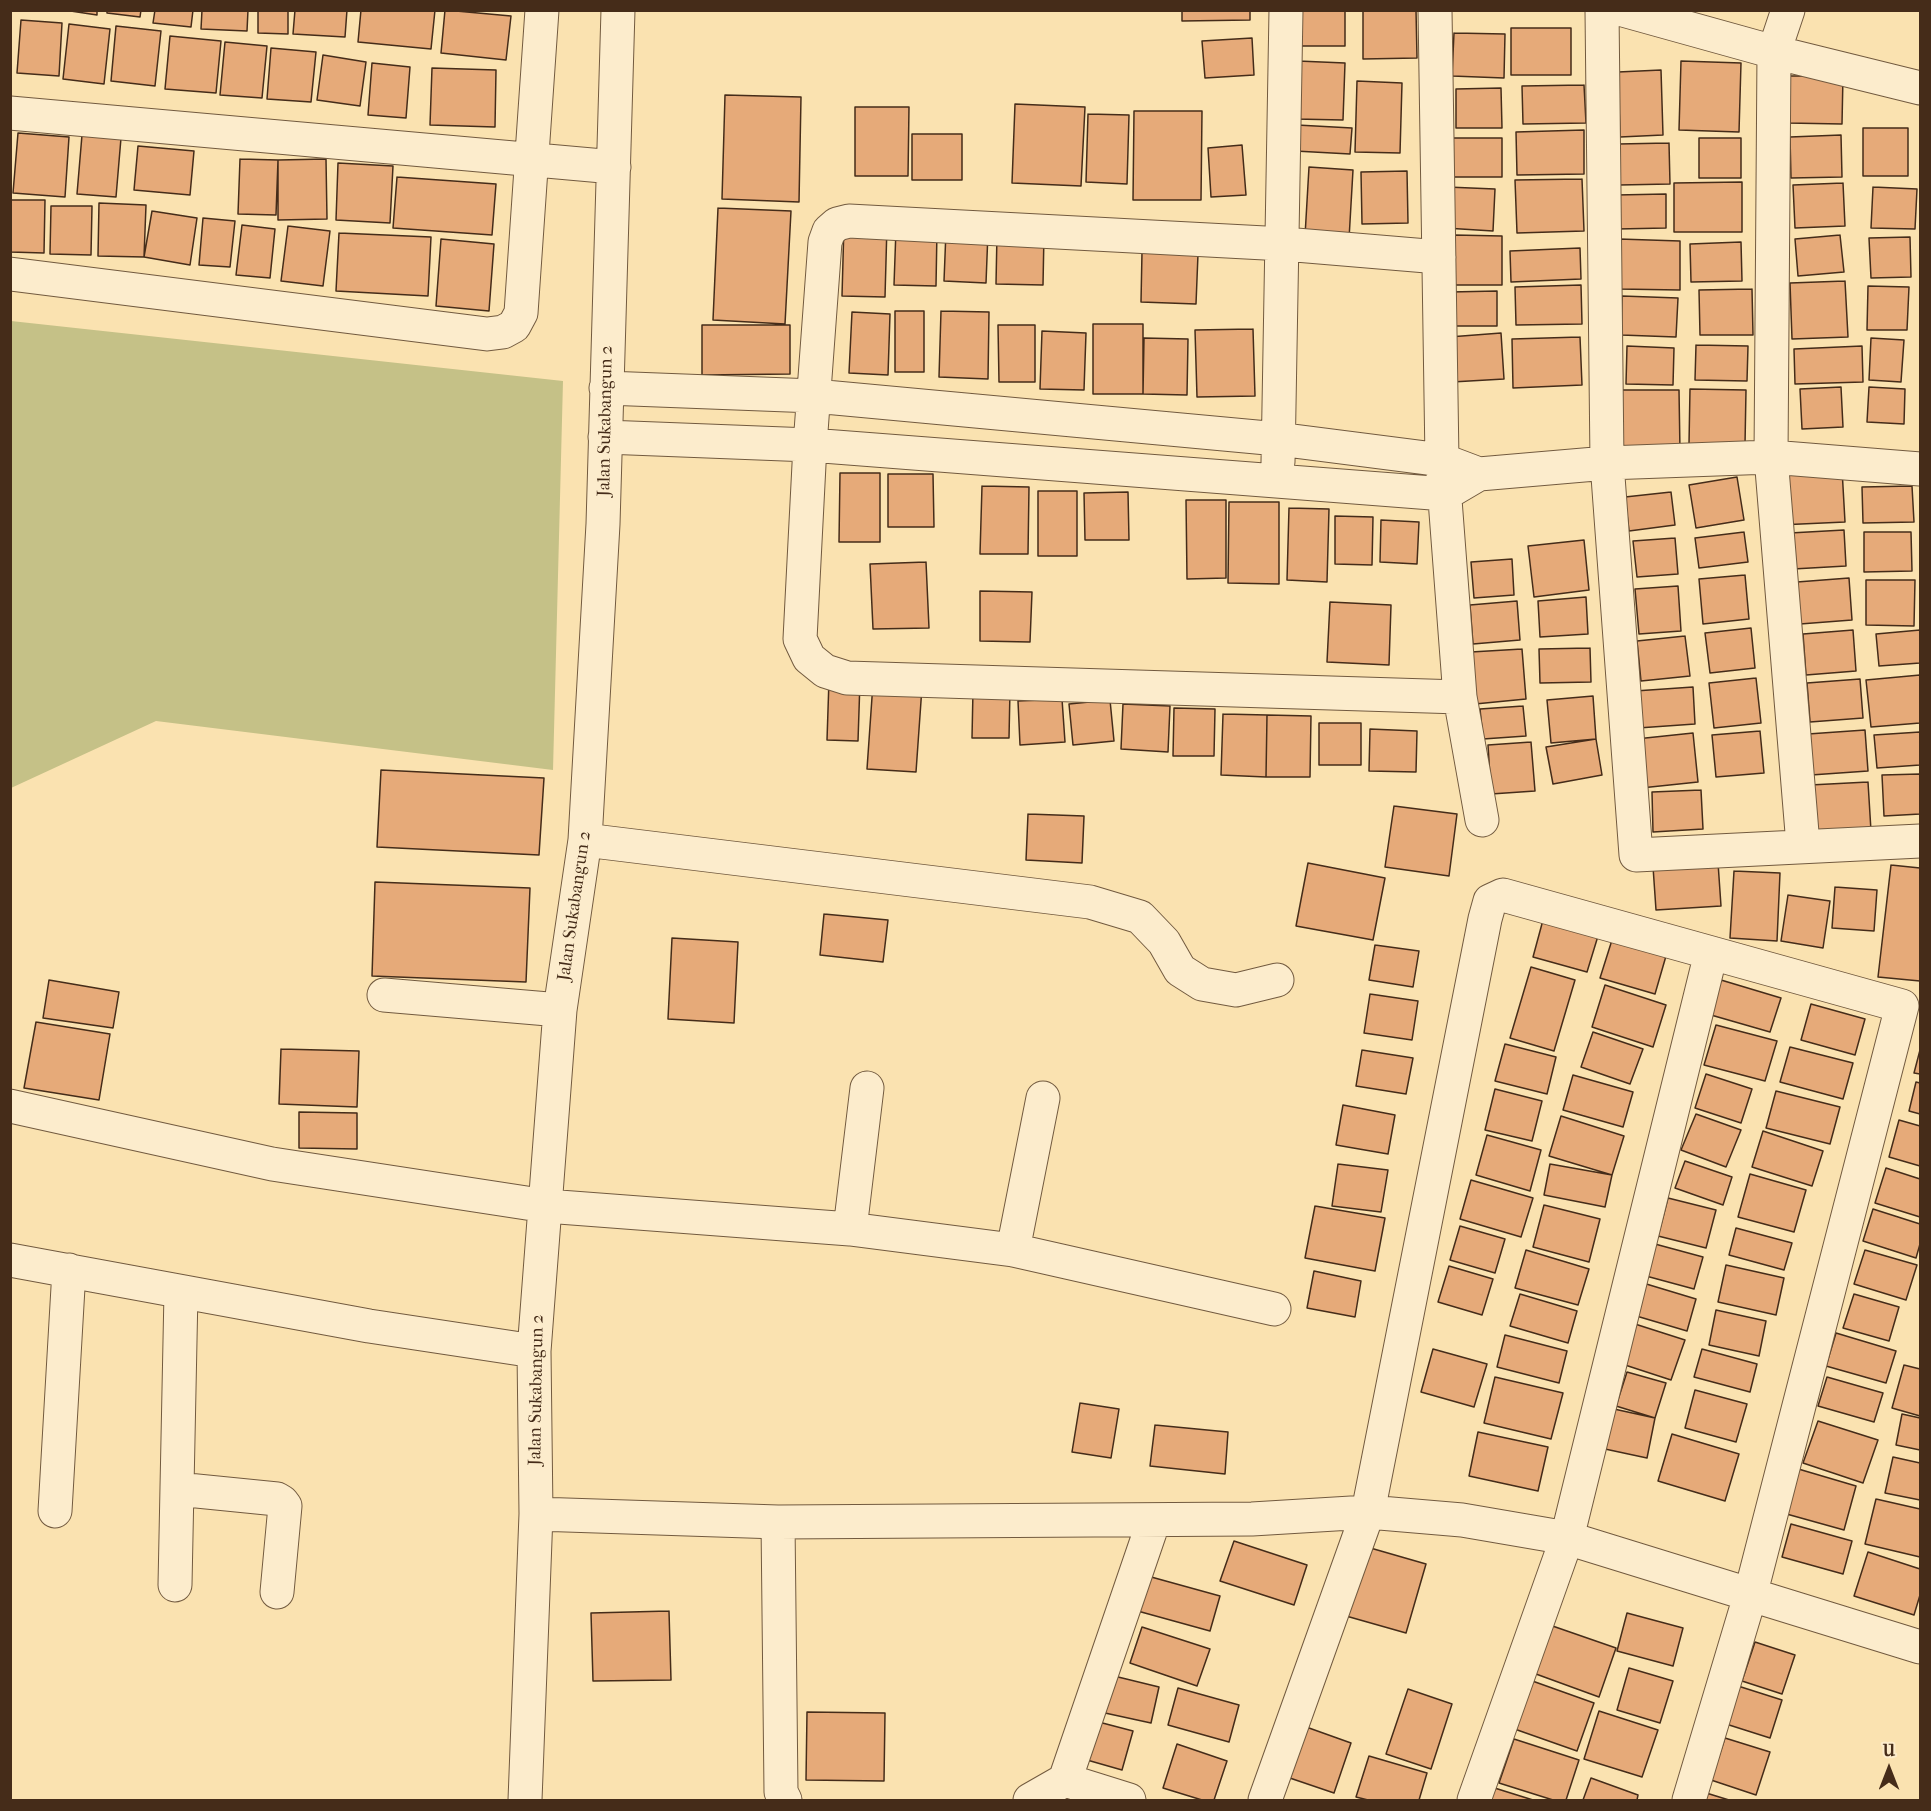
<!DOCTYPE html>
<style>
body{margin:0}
#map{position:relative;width:1931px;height:1811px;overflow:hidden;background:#fae2b0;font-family:"IM FELL French Canon",serif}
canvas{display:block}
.frame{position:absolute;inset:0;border:12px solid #452c19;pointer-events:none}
.north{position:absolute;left:1859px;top:1739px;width:60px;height:60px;-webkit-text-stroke:4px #fceccc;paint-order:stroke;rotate:0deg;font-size:16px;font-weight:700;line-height:24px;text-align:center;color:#452c19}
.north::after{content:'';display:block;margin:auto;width:21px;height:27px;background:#452c19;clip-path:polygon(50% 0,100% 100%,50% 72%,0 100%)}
</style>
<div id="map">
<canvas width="1931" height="1811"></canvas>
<div class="frame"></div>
<div class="north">U</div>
</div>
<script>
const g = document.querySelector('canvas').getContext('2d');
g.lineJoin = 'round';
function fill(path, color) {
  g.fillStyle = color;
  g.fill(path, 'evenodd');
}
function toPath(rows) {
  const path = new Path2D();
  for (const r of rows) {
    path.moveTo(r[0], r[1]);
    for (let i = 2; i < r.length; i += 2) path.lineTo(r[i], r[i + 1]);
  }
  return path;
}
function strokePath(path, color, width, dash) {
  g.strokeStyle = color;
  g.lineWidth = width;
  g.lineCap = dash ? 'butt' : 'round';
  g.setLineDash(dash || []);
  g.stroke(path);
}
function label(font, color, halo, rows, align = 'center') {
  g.font = font + ' "IM FELL French Canon",serif';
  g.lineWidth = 5;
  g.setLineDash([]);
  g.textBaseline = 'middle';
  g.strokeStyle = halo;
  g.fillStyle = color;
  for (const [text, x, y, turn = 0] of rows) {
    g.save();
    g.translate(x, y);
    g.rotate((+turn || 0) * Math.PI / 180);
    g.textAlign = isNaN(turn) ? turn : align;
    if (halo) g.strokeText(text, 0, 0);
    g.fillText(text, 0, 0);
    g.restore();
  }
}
const green = toPath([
 [11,321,563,381,553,770,156,721,11,788]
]);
const building = toPath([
 [64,10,97,10,97,15,64,10],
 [107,10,141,10,140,17,107,13,107,10],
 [155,10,193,10,191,27,153,23,155,10],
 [202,10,248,10,247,31,201,29,202,10],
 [258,10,288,10,288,34,258,33,258,10],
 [295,10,347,10,345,37,293,34,295,10],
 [361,10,435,10,431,49,358,42,361,10],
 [445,10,511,16,506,60,441,53,445,10],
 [1182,10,1250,10,1250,20,1182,21,1182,10],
 [1295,10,1345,10,1345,46,1295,46,1295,10],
 [1363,10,1416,10,1417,58,1363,59,1363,10],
 [21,20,62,23,59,76,17,73,21,20],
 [69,24,110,29,104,84,63,79,69,24],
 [116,26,161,31,155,86,111,81,116,26],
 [1511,28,1571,28,1571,75,1511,75,1511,28],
 [1454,33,1505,34,1504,78,1452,76,1454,33],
 [170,36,221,41,216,93,165,89,170,36],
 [1252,38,1254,75,1205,78,1202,41,1252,38],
 [225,42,267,46,262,98,220,95,225,42],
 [271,48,316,52,311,102,267,99,271,48],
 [323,55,366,62,360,106,317,100,323,55],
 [1298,61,1345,63,1343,120,1295,119,1298,61],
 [1681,61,1741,63,1739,132,1679,130,1681,61],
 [372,63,410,67,406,118,368,115,372,63],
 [432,68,496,70,495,127,430,125,432,68],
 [1661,70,1663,135,1620,137,1618,72,1661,70],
 [1788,76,1843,76,1842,124,1787,123,1788,76],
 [1357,81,1402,83,1400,153,1355,152,1357,81],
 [1584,85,1586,123,1523,124,1522,86,1584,85],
 [1501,88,1502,128,1456,128,1456,89,1501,88],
 [725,95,801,97,799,202,722,199,725,95],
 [1015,104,1085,107,1081,186,1012,183,1015,104],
 [855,107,909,107,908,176,855,176,855,107],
 [1134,111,1202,111,1201,200,1133,200,1134,111],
 [1088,114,1129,115,1127,184,1086,182,1088,114],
 [1297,125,1352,128,1350,154,1295,151,1297,125],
 [1863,128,1908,128,1908,176,1863,176,1863,128],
 [1584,130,1584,174,1517,175,1516,132,1584,130],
 [18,133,69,137,65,197,13,193,18,133],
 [912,134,962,134,962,180,912,180,912,134],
 [82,135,121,138,116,197,77,194,82,135],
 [1841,135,1842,177,1791,178,1790,137,1841,135],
 [1452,138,1502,138,1502,177,1453,177,1452,138],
 [1699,138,1741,138,1741,178,1699,178,1699,138],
 [1669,143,1670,184,1619,185,1618,144,1669,143],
 [1242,145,1246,195,1211,197,1208,148,1242,145],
 [138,146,194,151,190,195,134,190,138,146],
 [240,159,278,160,276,215,238,214,240,159],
 [326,159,327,219,278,220,278,160,326,159],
 [338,163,393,166,390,223,336,220,338,163],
 [1309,167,1353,170,1349,239,1305,236,1309,167],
 [1407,171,1408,223,1362,224,1361,172,1407,171],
 [397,177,496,184,492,235,393,228,397,177],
 [1582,179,1584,231,1517,233,1515,180,1582,179],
 [1742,182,1742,232,1674,232,1674,183,1742,182],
 [1843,183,1845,226,1795,228,1793,185,1843,183],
 [1447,187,1495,189,1493,231,1445,228,1447,187],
 [1873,187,1917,189,1915,229,1871,228,1873,187],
 [1666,194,1666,228,1617,229,1616,195,1666,194],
 [10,200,45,200,44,253,10,252,10,200],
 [99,203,146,205,144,257,98,256,99,203],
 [51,206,92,206,91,255,50,254,51,206],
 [718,208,791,211,785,324,713,320,718,208],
 [152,211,197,218,190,265,144,257,152,211],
 [203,218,235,221,230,267,199,265,203,218],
 [844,224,887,225,885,297,842,296,844,224],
 [242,225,275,229,270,278,236,275,242,225],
 [288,226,330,231,323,286,281,281,288,226],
 [896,229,937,230,936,286,894,285,896,229],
 [946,231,988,232,986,283,944,281,946,231],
 [339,233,431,237,428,296,336,291,339,233],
 [997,234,1044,234,1043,285,996,284,997,234],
 [1454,235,1502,236,1502,285,1454,285,1454,235],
 [1840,235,1844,272,1798,276,1795,239,1840,235],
 [1910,237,1911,277,1871,278,1869,238,1910,237],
 [441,239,494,244,489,311,436,306,441,239],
 [1619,239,1680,241,1680,290,1618,289,1619,239],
 [1741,242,1742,281,1691,282,1690,244,1741,242],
 [1580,248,1581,279,1511,282,1510,251,1580,248],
 [1142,252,1198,254,1196,304,1141,302,1142,252],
 [1845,281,1848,337,1792,339,1790,283,1845,281],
 [1581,285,1582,324,1516,325,1515,287,1581,285],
 [1868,286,1909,287,1907,330,1867,330,1868,286],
 [1752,289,1753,335,1700,335,1699,290,1752,289],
 [1497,291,1497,326,1450,326,1450,292,1497,291],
 [1622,296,1678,298,1676,337,1621,335,1622,296],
 [895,311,924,311,924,372,895,372,895,311],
 [941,311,989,312,988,379,939,377,941,311],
 [852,312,890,314,888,375,849,373,852,312],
 [1093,324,1143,324,1143,394,1093,394,1093,324],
 [702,325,790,325,790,374,702,375,702,325],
 [998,325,1035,325,1035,382,999,382,998,325],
 [1253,329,1255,396,1197,397,1195,330,1253,329],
 [1042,331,1086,333,1084,390,1040,389,1042,331],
 [1501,333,1504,379,1452,382,1449,337,1501,333],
 [1580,337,1582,385,1513,388,1512,339,1580,337],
 [1144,338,1188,339,1187,395,1143,394,1144,338],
 [1871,338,1904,340,1901,382,1869,380,1871,338],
 [1696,345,1748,346,1747,381,1695,380,1696,345],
 [1627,346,1674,348,1673,385,1626,384,1627,346],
 [1862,346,1863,382,1795,384,1794,349,1862,346],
 [1841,387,1843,427,1802,429,1800,389,1841,387],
 [1869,387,1905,389,1904,424,1867,422,1869,387],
 [1690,389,1746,390,1745,445,1689,444,1690,389],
 [1621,390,1679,390,1680,452,1622,452,1621,390],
 [1842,469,1845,522,1779,525,1777,472,1842,469],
 [840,473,880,473,880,542,839,542,840,473],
 [888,474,933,474,934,527,888,527,888,474],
 [1737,477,1744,520,1696,528,1689,485,1737,477],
 [982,486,1029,487,1028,554,980,554,982,486],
 [1912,486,1914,522,1863,523,1862,487,1912,486],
 [1038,491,1077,491,1077,556,1038,556,1038,491],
 [1128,492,1129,540,1085,540,1084,493,1128,492],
 [1671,492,1675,525,1629,531,1625,497,1671,492],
 [1186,500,1226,500,1226,578,1187,579,1186,500],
 [1229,502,1279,502,1279,584,1228,583,1229,502],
 [1289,508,1329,509,1327,582,1287,580,1289,508],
 [1335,516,1373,517,1372,565,1335,564,1335,516],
 [1381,520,1419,522,1417,564,1380,562,1381,520],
 [1844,530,1846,566,1793,569,1790,533,1844,530],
 [1744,532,1748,562,1699,568,1695,538,1744,532],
 [1864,532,1911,532,1912,571,1864,572,1864,532],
 [1675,538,1678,574,1637,577,1633,541,1675,538],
 [1584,540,1589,590,1534,597,1528,546,1584,540],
 [1512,559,1514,595,1474,598,1471,562,1512,559],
 [926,562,929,628,873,629,870,564,926,562],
 [1745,575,1749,619,1703,624,1699,579,1745,575],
 [1849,578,1852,620,1800,624,1797,582,1849,578],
 [1866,580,1915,580,1914,626,1866,625,1866,580],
 [1678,586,1681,631,1639,634,1635,589,1678,586],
 [980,591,1032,592,1030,642,980,641,980,591],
 [1586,597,1588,634,1540,637,1538,601,1586,597],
 [1517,601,1520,640,1473,644,1470,605,1517,601],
 [1330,602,1391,605,1389,665,1327,662,1330,602],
 [1751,628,1755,668,1710,673,1705,633,1751,628],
 [1853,630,1856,671,1806,675,1803,634,1853,630],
 [1920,630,1920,663,1879,666,1876,634,1920,630],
 [1685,636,1690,676,1641,681,1637,641,1685,636],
 [1590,648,1591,682,1540,683,1539,649,1590,648],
 [1522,649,1526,699,1475,704,1471,652,1522,649],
 [1920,675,1920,723,1871,727,1866,680,1920,675],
 [1756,678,1761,723,1714,728,1709,683,1756,678],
 [1860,679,1863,718,1810,722,1807,683,1860,679],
 [829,680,860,681,858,741,827,740,829,680],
 [873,683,922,687,916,772,867,769,873,683],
 [1693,687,1695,724,1638,728,1635,691,1693,687],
 [973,690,1010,690,1009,738,972,738,973,690],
 [1593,696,1596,739,1551,743,1547,700,1593,696],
 [1062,699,1065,742,1020,745,1018,701,1062,699],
 [1110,700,1114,741,1073,745,1069,704,1110,700],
 [1123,704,1170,706,1168,752,1121,749,1123,704],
 [1523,706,1526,736,1483,739,1480,709,1523,706],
 [1174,708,1215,709,1214,756,1173,756,1174,708],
 [1223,714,1267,715,1266,777,1221,775,1223,714],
 [1267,715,1311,716,1310,777,1266,777,1267,715],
 [1319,723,1361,723,1361,765,1319,765,1319,723],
 [1370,729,1417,731,1416,772,1369,771,1370,729],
 [1865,730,1868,771,1811,775,1808,734,1865,730],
 [1760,731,1764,773,1716,777,1712,735,1760,731],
 [1920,732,1920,765,1877,768,1874,735,1920,732],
 [1693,733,1698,782,1641,788,1636,739,1693,733],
 [1596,739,1602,775,1553,784,1546,747,1596,739],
 [1531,742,1535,791,1491,794,1488,745,1531,742],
 [381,770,544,778,539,855,377,847,381,770],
 [1920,774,1920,814,1884,816,1882,775,1920,774],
 [1868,782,1871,831,1813,834,1810,785,1868,782],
 [1701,790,1703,829,1653,832,1652,792,1701,790],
 [1394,806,1457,814,1449,876,1385,867,1394,806],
 [1028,814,1084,816,1082,863,1026,860,1028,814],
 [1717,848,1721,906,1656,910,1652,852,1717,848],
 [1308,863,1385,878,1373,940,1296,926,1308,863],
 [1891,865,1920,868,1920,981,1878,977,1891,865],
 [1734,871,1780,873,1777,941,1730,938,1734,871],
 [375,882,530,888,526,982,372,976,375,882],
 [1835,887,1877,890,1874,931,1832,928,1835,887],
 [1788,895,1830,901,1823,948,1781,941,1788,895],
 [824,914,888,920,883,962,820,955,824,914],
 [1543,920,1598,936,1587,972,1533,957,1543,920],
 [672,938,738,942,734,1023,668,1019,672,938],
 [1612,940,1666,956,1655,994,1600,978,1612,940],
 [1375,945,1419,951,1413,987,1369,980,1375,945],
 [1531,967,1575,980,1554,1051,1510,1038,1531,967],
 [49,980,119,992,113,1028,43,1018,49,980],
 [1721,980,1781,998,1770,1032,1711,1015,1721,980],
 [1605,985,1666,1005,1653,1047,1592,1027,1605,985],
 [1370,994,1418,1001,1412,1040,1364,1033,1370,994],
 [1811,1004,1865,1019,1855,1055,1801,1040,1811,1004],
 [36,1022,110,1034,99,1100,24,1088,36,1022],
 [1716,1025,1777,1041,1765,1081,1704,1065,1716,1025],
 [1593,1032,1643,1049,1630,1084,1581,1067,1593,1032],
 [1505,1044,1556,1057,1547,1094,1495,1081,1505,1044],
 [1790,1047,1853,1063,1843,1099,1780,1082,1790,1047],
 [281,1049,359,1051,357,1107,279,1104,281,1049],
 [1362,1050,1413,1058,1406,1094,1356,1086,1362,1050],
 [1920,1050,1920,1074,1914,1073,1920,1050],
 [1706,1074,1752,1089,1741,1123,1695,1108,1706,1074],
 [1573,1075,1633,1092,1623,1127,1563,1110,1573,1075],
 [1916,1082,1920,1083,1920,1114,1909,1111,1916,1082],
 [1495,1089,1542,1101,1532,1141,1485,1130,1495,1089],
 [1776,1091,1840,1107,1830,1144,1766,1128,1776,1091],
 [1343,1105,1395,1115,1388,1154,1336,1145,1343,1105],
 [299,1112,357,1113,357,1149,299,1148,299,1112],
 [1696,1114,1741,1130,1726,1167,1681,1150,1696,1114],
 [1561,1116,1624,1136,1612,1175,1549,1156,1561,1116],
 [1899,1120,1920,1126,1920,1166,1889,1157,1899,1120],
 [1763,1131,1823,1151,1812,1186,1752,1167,1763,1131],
 [1487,1135,1541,1150,1530,1191,1476,1175,1487,1135],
 [1685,1161,1732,1177,1723,1205,1675,1188,1685,1161],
 [1338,1164,1388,1170,1381,1212,1332,1206,1338,1164],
 [1550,1164,1612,1175,1605,1207,1544,1195,1550,1164],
 [1886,1168,1920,1179,1920,1217,1875,1203,1886,1168],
 [1750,1174,1806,1190,1794,1232,1738,1217,1750,1174],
 [1471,1180,1533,1198,1521,1237,1460,1219,1471,1180],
 [1668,1198,1716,1210,1706,1248,1658,1236,1668,1198],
 [1544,1205,1600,1219,1589,1262,1533,1247,1544,1205],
 [1315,1206,1385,1218,1375,1271,1305,1258,1315,1206],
 [1873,1209,1920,1224,1920,1244,1916,1258,1863,1241,1873,1209],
 [1460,1226,1505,1239,1495,1273,1450,1260,1460,1226],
 [1736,1228,1792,1243,1784,1270,1729,1255,1736,1228],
 [1655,1244,1703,1257,1694,1289,1646,1276,1655,1244],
 [1526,1250,1589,1269,1578,1305,1515,1288,1526,1250],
 [1865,1250,1917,1265,1906,1300,1854,1284,1865,1250],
 [1726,1265,1784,1278,1776,1315,1718,1302,1726,1265],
 [1449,1266,1493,1279,1482,1315,1438,1302,1449,1266],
 [1314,1271,1361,1281,1355,1317,1307,1308,1314,1271],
 [1643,1283,1696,1299,1687,1331,1633,1315,1643,1283],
 [1520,1294,1577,1311,1568,1343,1510,1326,1520,1294],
 [1854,1294,1899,1307,1889,1341,1843,1328,1854,1294],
 [1716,1310,1766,1321,1759,1356,1709,1345,1716,1310],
 [1635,1324,1685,1340,1671,1380,1622,1364,1635,1324],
 [1836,1333,1896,1351,1886,1383,1826,1366,1836,1333],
 [1505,1335,1567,1351,1559,1383,1497,1367,1505,1335],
 [1433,1349,1487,1364,1474,1407,1421,1392,1433,1349],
 [1702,1349,1757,1364,1750,1392,1694,1377,1702,1349],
 [1904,1365,1920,1369,1920,1416,1892,1408,1904,1365],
 [1627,1372,1666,1383,1655,1418,1616,1406,1627,1372],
 [1495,1377,1563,1393,1551,1439,1484,1423,1495,1377],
 [1827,1377,1883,1393,1874,1422,1818,1406,1827,1377],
 [1695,1390,1747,1404,1736,1442,1685,1428,1695,1390],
 [1080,1403,1119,1409,1111,1458,1072,1452,1080,1403],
 [1614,1409,1655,1418,1647,1458,1605,1449,1614,1409],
 [1902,1414,1920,1418,1920,1450,1896,1445,1902,1414],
 [1818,1421,1878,1440,1863,1483,1803,1463,1818,1421],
 [1155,1425,1228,1432,1225,1474,1150,1466,1155,1425],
 [1478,1432,1548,1447,1538,1491,1469,1476,1478,1432],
 [1672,1434,1739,1454,1725,1501,1658,1481,1672,1434],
 [1893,1457,1920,1463,1920,1500,1885,1493,1893,1457],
 [1795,1468,1856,1486,1844,1530,1783,1513,1795,1468],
 [1876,1499,1920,1509,1920,1557,1865,1544,1876,1499],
 [1791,1524,1852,1541,1843,1574,1782,1557,1791,1524],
 [1234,1541,1307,1565,1294,1605,1220,1581,1234,1541],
 [1360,1545,1426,1564,1406,1633,1339,1614,1360,1545],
 [1868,1552,1920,1569,1920,1595,1914,1615,1854,1596,1868,1552],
 [1144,1575,1220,1596,1210,1631,1134,1610,1144,1575],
 [669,1611,671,1680,593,1681,591,1613,669,1611],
 [1627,1613,1683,1628,1673,1666,1617,1651,1627,1613],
 [1541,1622,1616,1648,1599,1697,1525,1670,1541,1622],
 [1142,1627,1210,1649,1197,1686,1130,1663,1142,1627],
 [1755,1642,1795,1655,1782,1694,1742,1681,1755,1642],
 [1629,1668,1673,1681,1660,1723,1617,1710,1629,1668],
 [1114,1676,1159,1687,1151,1723,1105,1713,1114,1676],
 [1524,1678,1594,1703,1577,1751,1506,1726,1524,1678],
 [1738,1686,1782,1700,1770,1738,1726,1724,1738,1686],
 [1178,1688,1239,1705,1229,1742,1168,1725,1178,1688],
 [1408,1689,1452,1704,1431,1769,1386,1754,1408,1689],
 [1599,1711,1658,1730,1642,1777,1584,1759,1599,1711],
 [807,1712,885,1713,884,1781,806,1780,807,1712],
 [1091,1720,1133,1731,1122,1770,1080,1758,1091,1720],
 [1295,1723,1351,1743,1334,1793,1278,1774,1295,1723],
 [1725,1738,1770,1752,1756,1795,1711,1780,1725,1738],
 [1514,1739,1579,1760,1566,1800,1553,1800,1499,1783,1514,1739],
 [1177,1744,1227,1761,1214,1800,1202,1800,1163,1788,1177,1744],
 [1369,1756,1427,1773,1419,1800,1368,1800,1356,1797,1369,1756],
 [1591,1778,1638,1795,1637,1800,1583,1800,1591,1778],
 [1485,1785,1533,1800,1479,1800,1485,1785],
 [1703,1792,1729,1800,1700,1800,1703,1792]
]);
const minor = toPath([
 [1435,10,1442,460,1460,697,1482,820],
 [1602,10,1607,463,1636,855,1920,841],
 [1623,10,1774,52,1920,88],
 [1788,10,1774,52,1771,457,1803,845],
 [10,113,614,167],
 [1439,257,1284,244,849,221,837,224,829,231,825,242,810,445,800,639,809,658,825,671,847,678,1460,697],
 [10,274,487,334,503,332,514,326,521,313,542,10],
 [606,388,814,396,1278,439,1442,460,1479,474],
 [605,437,810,445,1445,494,1479,474,1607,463,1771,457,1920,469],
 [1278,462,1286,10],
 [585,840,1090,902,1140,917,1164,942,1180,970,1202,984,1236,990,1277,980],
 [384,995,560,1010],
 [10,1106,272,1164,546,1206,850,1229,1013,1250,1274,1309],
 [850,1229,867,1088],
 [1013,1250,1043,1098],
 [10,1260,369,1326,534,1351],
 [177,1489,277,1499,282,1502,285,1506,277,1592],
 [55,1511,69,1270],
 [536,1514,778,1522,1252,1519,1368,1512,1462,1520,1567,1538,1920,1647],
 [778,1522,781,1792,785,1800],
 [175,1585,181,1292],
 [1065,1780,1154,1520],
 [525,1800,536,1514,534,1351,560,1010,585,840,603,524,618,10],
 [1030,1800,1065,1780,1129,1800],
 [1265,1800,1368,1512,1485,919,1490,901,1503,895,1902,1006,1750,1596,1689,1800],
 [1474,1800,1567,1538,1711,953]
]);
const streetNames = [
 ["Jalan Sukabangun 2",606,421,-89],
 ["Jalan Sukabangun 2",575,906,-82],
 ["Jalan Sukabangun 2",537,1390,-89]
];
fill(green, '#c5c187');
fill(building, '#e6aa79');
strokePath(building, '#452c19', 1.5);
strokePath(minor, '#725a3f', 35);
strokePath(minor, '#fceccc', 33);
label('18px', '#452c19', '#fceccc', streetNames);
</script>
